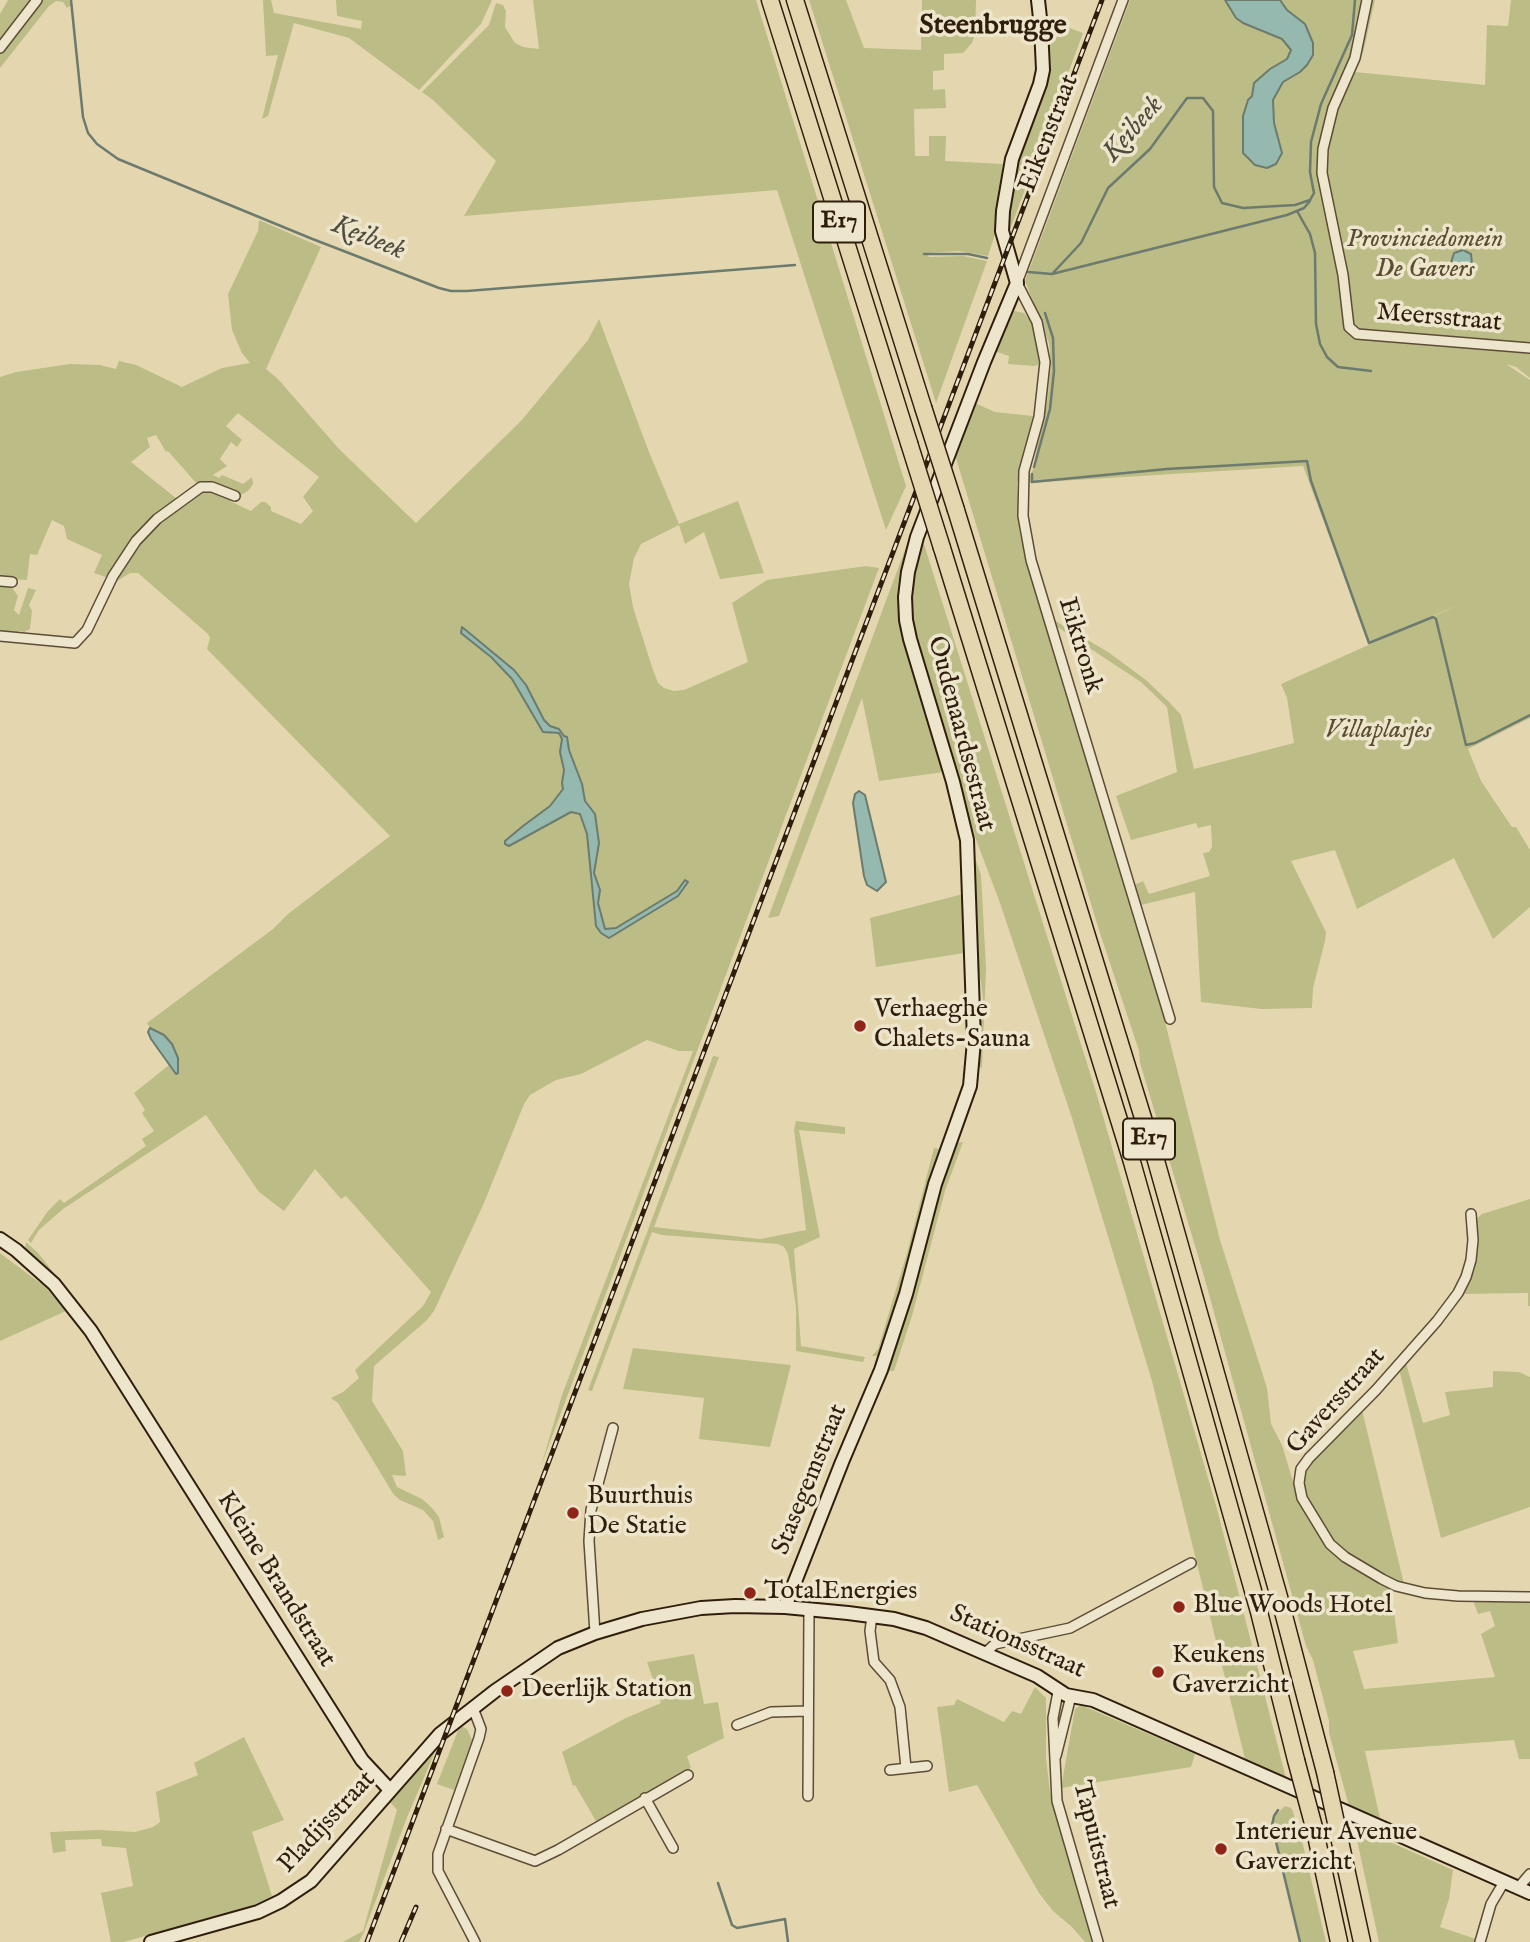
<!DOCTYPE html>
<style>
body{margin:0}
canvas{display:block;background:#e4d7b0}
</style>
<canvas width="1530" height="1942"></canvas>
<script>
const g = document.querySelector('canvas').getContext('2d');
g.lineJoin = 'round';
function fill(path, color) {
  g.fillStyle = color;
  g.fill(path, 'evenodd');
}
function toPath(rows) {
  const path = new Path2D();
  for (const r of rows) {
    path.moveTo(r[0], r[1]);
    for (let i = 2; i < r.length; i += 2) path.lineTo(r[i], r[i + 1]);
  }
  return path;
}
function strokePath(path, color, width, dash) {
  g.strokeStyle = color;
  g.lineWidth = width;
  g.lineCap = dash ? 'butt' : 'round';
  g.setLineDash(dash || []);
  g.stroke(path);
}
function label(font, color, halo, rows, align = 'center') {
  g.font = font + ' "IM FELL English",serif';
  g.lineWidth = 7;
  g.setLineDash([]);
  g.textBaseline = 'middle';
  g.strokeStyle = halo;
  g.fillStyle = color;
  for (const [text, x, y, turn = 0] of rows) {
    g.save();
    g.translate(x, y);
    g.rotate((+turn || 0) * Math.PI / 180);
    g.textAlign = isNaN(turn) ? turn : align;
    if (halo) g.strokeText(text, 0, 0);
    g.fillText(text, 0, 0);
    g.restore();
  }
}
const green = toPath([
 [8,0,31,0,0,42,0,14],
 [43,0,69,0,71,5,67,8,63,2,56,1,49,6,0,68,0,54,30,12],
 [263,0,271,0,274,13,361,29,362,21,337,16,336,0,492,0,481,24,419,90,349,38,294,23,268,116,262,119,278,55,266,56],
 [533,0,756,0,906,486,886,530,777,190,464,216,496,161,433,100,422,92,489,25,496,3,503,5,506,11,505,27,515,43,523,47,539,49],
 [809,0,846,0,864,48,921,50,922,0,976,0,975,34,972,43,963,53,944,54,944,70,933,71,933,90,945,89,946,108,914,109,915,156,929,156,929,136,946,136,945,161,1003,164,997,228,988,256,959,251,927,253,929,257,963,256,987,261,936,403],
 [1130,0,1375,0,1363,53,1355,72,1485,85,1487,25,1508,26,1511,0,1530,0,1530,378,1516,367,1506,364,1530,380,1530,718,1468,749,1481,781,1512,827,1516,827,1530,850,1530,907,1493,939,1454,858,1357,909,1335,850,1291,861,1326,932,1325,941,1313,988,1312,1008,1261,1009,1201,1002,1195,892,1141,905,1134,885,1143,881,1149,894,1210,876,1203,853,1209,852,1212,847,1211,825,1198,828,1196,823,1131,840,1116,796,1177,772,1167,707,1141,682,1053,624,1052,619,1108,652,1146,680,1170,703,1181,715,1194,769,1294,743,1287,698,1281,684,1465,602,1369,643,1303,466,1027,483,1034,467,1037,444,1047,403,1051,366,1049,343,1025,281],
 [1045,23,1056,23,1083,33,1008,235,1007,221,1017,157,1037,107],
 [259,220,321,247,266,369,278,379,339,449,416,523,521,421,588,340,599,319,649,452,679,524,738,501,764,573,720,579,704,532,685,544,679,525,641,544,634,558,629,584,633,607,652,667,658,683,664,688,674,691,684,690,748,662,732,603,767,580,866,566,879,568,541,1466,562,1395,693,1051,679,1051,647,1040,581,1074,556,1080,530,1095,524,1104,484,1203,434,1311,426,1321,374,1366,372,1401,403,1451,406,1476,392,1475,397,1487,422,1499,432,1508,439,1517,444,1537,438,1540,433,1521,423,1510,400,1500,394,1495,338,1403,331,1398,343,1392,359,1378,355,1370,423,1306,431,1292,346,1196,341,1199,315,1169,284,1211,259,1192,206,1115,63,1209,39,1230,31,1243,28,1240,48,1211,60,1199,64,1203,146,1146,142,1139,154,1131,142,1113,145,1110,134,1093,169,1065,176,1074,155,1030,150,1028,147,1023,273,929,288,914,390,836,207,649,210,638,208,634,138,573,130,573,114,583,138,541,203,484,197,484,168,451,166,452,156,435,147,438,150,447,131,462,177,499,154,518,109,578,94,573,102,555,67,539,64,526,52,520,37,555,30,554,27,580,0,578,0,377,16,372,70,364,100,365,116,369,119,361,136,365,182,387,222,368,250,363,242,353,232,330,228,294,258,231],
 [238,413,319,477,303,497,313,511,301,524,271,511,271,507,265,502,261,502,251,511,230,501,248,491,253,484,252,477,243,484,222,475,219,478,213,475,227,466,220,459,231,442,237,447,242,440,226,426],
 [463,627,514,670,526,685,544,720,550,726,560,729,564,736,567,737,569,750,582,784,585,801,595,814,599,843,594,873,600,889,598,903,605,929,616,928,641,913,677,891,685,880,678,896,609,938,596,926,587,834,580,814,571,812,510,846,505,841,550,806,563,788,562,739,559,733,553,734,526,703,512,679,462,631],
 [1014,311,1024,313,1031,321,1039,348,1040,364,1034,366,1008,364,1009,356,994,351],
 [975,403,995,412,1033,416,1017,484,1019,529,1037,598,1161,1006,1220,1240,1267,1388,1271,1424,1282,1445,1300,1505,1304,1506,1345,1562,1371,1579,1391,1588,1398,1643,1353,1651,1364,1689,1495,1677,1481,1634,1495,1626,1490,1611,1478,1614,1473,1600,1530,1601,1530,1759,1519,1759,1514,1740,1365,1751,1380,1818,1349,1806,1329,1733,1329,1721,1313,1660,1306,1646,1202,1269,1140,1063,1139,1051,1099,930,955,455],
 [916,520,917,525,902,582,944,772,879,781,862,698,779,916,768,918],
 [923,541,1096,1092,1217,1509,1286,1778,1245,1759,1152,1381,1072,1118,1000,903,975,837,915,637,910,599,914,569],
 [0,584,10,585,18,596,14,610,19,615,28,588,36,590,29,605,32,611,30,629,24,632,18,631,17,636,0,634],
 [973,852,981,875,986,968,982,1068,978,1065,983,998,980,977,977,970],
 [963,894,964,953,876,967,870,918],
 [713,1056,719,1057,654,1227,760,1239,806,1230,794,1129,796,1121,845,1127,845,1134,799,1130,820,1237,794,1249,801,1346,865,1357,863,1362,796,1351,796,1308,788,1254,784,1247,778,1244,662,1235,652,1232,592,1391,588,1390],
 [963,1142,945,1191,912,1316,894,1371,889,1371,889,1361,950,1153,956,1143],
 [934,1148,939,1149,939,1152,882,1356,872,1356,878,1349,907,1253],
 [1530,1199,1530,1306,1528,1306,1528,1293,1462,1294,1476,1236,1476,1219,1482,1214],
 [26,1242,39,1254,76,1302,25,1250],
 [0,1253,44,1286,66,1311,0,1341],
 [633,1348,791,1365,770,1447,699,1439,704,1398,623,1389],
 [1406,1363,1423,1423,1450,1415,1445,1392,1493,1387,1493,1371,1519,1372,1530,1377,1530,1507,1441,1538,1399,1369],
 [1362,1410,1404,1584,1377,1573,1337,1547,1314,1513,1303,1486,1303,1477,1317,1454],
 [694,1654,704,1704,718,1702,724,1738,687,1756,691,1768,596,1821,575,1785,573,1786,562,1752,626,1718,661,1703,647,1662],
 [1035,1687,1046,1698,1046,1758,1050,1792,1092,1942,1085,1942,1072,1927,1053,1911,1039,1893,977,1785,949,1792,937,1707,954,1705,957,1699,1004,1722,1012,1711,1021,1714],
 [1081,1705,1195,1754,1191,1767,1061,1788,1075,1709],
 [463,1727,467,1729,472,1740,454,1790,437,1784,459,1728],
 [244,1737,284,1820,252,1832,272,1896,253,1905,124,1942,111,1942,101,1893,133,1886,126,1848,102,1846,101,1839,65,1840,66,1851,53,1853,50,1832,99,1830,135,1832,153,1827,160,1822,156,1792,198,1775,194,1763],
 [432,1752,434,1754,406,1820,364,1932,359,1942,343,1942,363,1931,397,1810,390,1802],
 [1285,1806,1291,1808,1293,1811,1298,1832,1300,1832,1326,1942,1300,1942,1272,1825,1274,1816],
 [1354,1826,1453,1870,1449,1899,1440,1927,1476,1939,1475,1942,1379,1942]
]);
const water = toPath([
 [1225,0,1280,0,1287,10,1305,24,1313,43,1313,55,1307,65,1300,72,1283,82,1273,100,1274,123,1282,153,1276,164,1267,168,1255,165,1243,153,1243,116,1248,100,1252,96,1254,83,1270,69,1287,59,1291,50,1282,39,1243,23,1236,18,1225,0],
 [1463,250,1471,254,1472,264,1466,264,1451,276,1449,269,1454,253,1463,250],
 [462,627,514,670,526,685,544,720,550,726,559,729,564,736,567,737,569,750,582,784,585,801,595,814,599,843,594,873,600,890,598,903,605,929,616,928,677,891,685,880,688,882,678,896,609,938,601,933,596,926,587,834,580,814,571,812,509,846,505,844,505,841,523,826,550,806,563,789,562,783,564,770,560,752,562,739,559,733,543,732,512,679,491,657,461,633,462,627],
 [859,791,865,795,886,882,877,891,867,885,864,876,853,803,855,794,859,791],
 [150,1028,164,1035,172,1044,178,1058,178,1073,176,1074,151,1039,148,1032,150,1028]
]);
const stream = toPath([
 [71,0,83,117,88,133,97,144,118,159,310,238,439,288,451,291,467,291,795,265],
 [1297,211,1310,234,1315,253,1316,324,1320,344,1327,357,1338,367,1371,371],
 [924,254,968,254,987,258],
 [1028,272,1052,274,1081,243,1108,188,1150,149,1187,98,1203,98,1213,111,1214,187,1222,203,1243,208,1295,205,1310,200,1314,193,1310,172,1311,142,1321,104,1352,35,1355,0],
 [1052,274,1287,215,1304,208,1310,201],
 [1034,467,1050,409,1054,371,1053,338,1045,313],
 [1032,474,1032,482,1167,469,1307,461,1311,481,1369,643,1433,617,1436,619,1466,745,1475,743,1530,715],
 [1278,1810,1274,1816,1272,1825,1300,1942],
 [718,1883,732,1925,737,1928,785,1919,788,1942]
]);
const street = toPath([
 [1123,0,1017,283,1037,322,1045,362,1039,417,1024,471,1023,516,1031,560,1170,1019],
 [1367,0,1355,58,1333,108,1323,149,1322,173,1343,275,1349,327,1357,334,1530,348],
 [0,48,37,0],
 [0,581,12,582],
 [0,636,75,643,87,630,113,576,136,541,157,519,201,487,212,487,235,496],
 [1471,1214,1473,1240,1471,1260,1466,1277,1458,1293,1437,1321,1376,1390,1309,1458,1301,1469,1299,1483,1302,1498,1330,1544,1345,1557,1382,1579,1396,1586,1425,1593,1458,1596,1530,1597],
 [872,1616,870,1631,874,1662,890,1680,900,1707,906,1768],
 [595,1633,589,1541,591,1510,613,1428],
 [985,1653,995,1644,1070,1628,1191,1563],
 [1058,1692,1053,1718,1057,1801,1098,1942],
 [473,1708,481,1729,479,1738,438,1854,438,1871,475,1942],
 [737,1725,771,1712,808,1711],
 [1056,1756,1071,1696],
 [890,1770,927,1766],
 [808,1796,809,1609],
 [645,1798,673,1848],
 [446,1829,535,1861,558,1850,688,1775],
 [1518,1888,1530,1874],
 [1480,1942,1491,1904,1504,1882]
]);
const secondary = toPath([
 [0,1239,16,1250,54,1284,91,1331,362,1760,390,1790],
 [785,1607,842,1462,881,1370,906,1294,935,1184,970,1086,974,1041,967,840,953,782,910,639,906,620,905,597,908,572,917,537,984,362,1017,283,1002,231,1003,211,1012,159,1040,84,1043,70,1041,27,1038,0],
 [151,1942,258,1912,281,1901,311,1881,440,1734,495,1691,558,1648,595,1633,642,1619,701,1608,735,1606,785,1607,848,1613,894,1619,926,1628,1037,1676,1066,1695,1093,1700,1530,1893]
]);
const highway = toPath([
 [770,0,909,443],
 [795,0,923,407],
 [956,510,1155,1157,1281,1604,1325,1772],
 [942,548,1132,1162,1259,1612,1296,1760],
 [1315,1831,1339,1942],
 [1340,1841,1362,1942]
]);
const rail = toPath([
 [367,1942,1102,0],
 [401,1942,416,1907]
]);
const highwayBridge = toPath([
 [923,407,956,510],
 [909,443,942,548],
 [1296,1760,1315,1831],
 [1325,1772,1340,1841]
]);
const markers = [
 [860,1026,7,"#8f2418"],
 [573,1513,7,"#8f2418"],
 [750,1593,7,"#8f2418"],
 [1179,1607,7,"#8f2418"],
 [1158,1672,7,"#8f2418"],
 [507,1691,7,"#8f2418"],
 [1221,1849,7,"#8f2418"]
];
const shields = [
 [839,222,52],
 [1149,1139,52]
];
const shieldNames = [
 ["E17",839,222],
 ["E17",1149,1139]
];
const streetNames = [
 ["Eikenstraat",1050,134,-69],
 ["Meersstraat",1439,319,5],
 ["Eiktronk",1079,646,73],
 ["Oudenaardsestraat",960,734,75],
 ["Gaversstraat",1337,1402,-48],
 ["Stasegemstraat",811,1480,-68],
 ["Kleine Brandstraat",275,1580,58],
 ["Stationsstraat",1017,1643,24],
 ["Pladijsstraat",328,1823,-47],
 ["Tapuitstraat",1095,1845,76]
];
const parkNames = [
 ["Provinciedomein",1425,241],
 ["De Gavers",1425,271],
 ["Villaplasjes",1378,732]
];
const poiNames = [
 ["Verhaeghe",874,1011],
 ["Chalets-Sauna",874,1041],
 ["Buurthuis",587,1498],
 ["De Statie",587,1528],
 ["TotalEnergies",764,1593],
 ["Blue Woods Hotel",1193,1607],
 ["Keukens",1172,1657],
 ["Gaverzicht",1172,1687],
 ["Deerlijk Station",521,1691],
 ["Interieur Avenue",1235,1834],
 ["Gaverzicht",1235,1864]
];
const neighbourhoodNames = [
 ["Steenbrugge",993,27]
];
const waterNames = [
 ["Keibeek",1134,130,-49],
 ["Keibeek",368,239,22]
];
fill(green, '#bcbc86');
fill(water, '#95b9ae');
strokePath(water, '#6d7b6e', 2);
strokePath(stream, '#6d7b6e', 2.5);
strokePath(street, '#5d4c36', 12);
strokePath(secondary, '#301e0d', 16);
strokePath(highway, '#301e0d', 19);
strokePath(street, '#ede5cc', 9);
strokePath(secondary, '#ede5cc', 12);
strokePath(highway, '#e4d7b0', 16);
strokePath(rail, '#301e0d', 5);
strokePath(rail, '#ede5cc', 2.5, [8]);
strokePath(highwayBridge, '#301e0d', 19, []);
strokePath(highwayBridge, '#e4d7b0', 16);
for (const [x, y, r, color] of markers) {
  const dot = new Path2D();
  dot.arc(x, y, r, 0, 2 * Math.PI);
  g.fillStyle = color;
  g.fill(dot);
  strokePath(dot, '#ede5cc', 2.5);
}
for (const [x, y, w] of shields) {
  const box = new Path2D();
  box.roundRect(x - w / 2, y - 20.5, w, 41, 5);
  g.fillStyle = '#ede5cc';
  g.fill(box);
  strokePath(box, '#301e0d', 2);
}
label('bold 24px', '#301e0d', null, shieldNames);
label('26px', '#301e0d', '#ede5cc', streetNames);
label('italic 26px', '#5a4d31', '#ede5cc', parkNames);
label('26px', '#301e0d', '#ede5cc', poiNames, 'left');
label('bold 28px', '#301e0d', '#ede5cc', neighbourhoodNames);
label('italic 28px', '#4e4c3d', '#ede5cc', waterNames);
</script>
